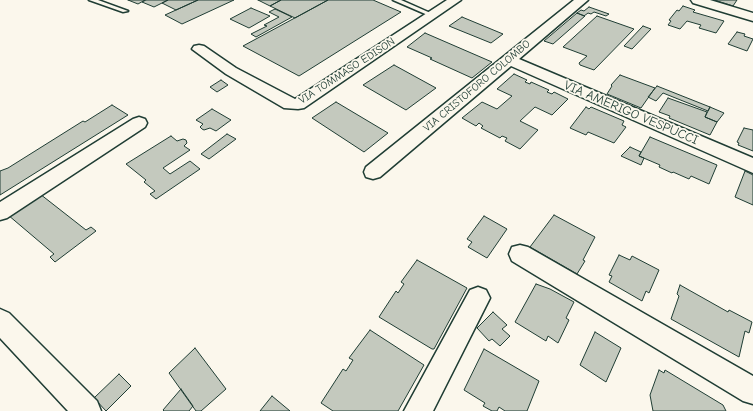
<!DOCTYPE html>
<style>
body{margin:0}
canvas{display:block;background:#fbf7ec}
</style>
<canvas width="753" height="411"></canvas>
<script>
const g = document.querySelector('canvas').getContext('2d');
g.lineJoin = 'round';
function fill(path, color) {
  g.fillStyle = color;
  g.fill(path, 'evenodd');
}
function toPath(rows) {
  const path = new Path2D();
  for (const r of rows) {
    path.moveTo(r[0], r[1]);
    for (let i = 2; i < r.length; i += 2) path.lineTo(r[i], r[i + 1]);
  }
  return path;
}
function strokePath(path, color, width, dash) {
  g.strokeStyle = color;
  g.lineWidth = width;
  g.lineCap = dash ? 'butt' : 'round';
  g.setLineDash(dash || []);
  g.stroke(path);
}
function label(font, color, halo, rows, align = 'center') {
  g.font = font + ' "Comic Neue",sans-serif';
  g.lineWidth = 3.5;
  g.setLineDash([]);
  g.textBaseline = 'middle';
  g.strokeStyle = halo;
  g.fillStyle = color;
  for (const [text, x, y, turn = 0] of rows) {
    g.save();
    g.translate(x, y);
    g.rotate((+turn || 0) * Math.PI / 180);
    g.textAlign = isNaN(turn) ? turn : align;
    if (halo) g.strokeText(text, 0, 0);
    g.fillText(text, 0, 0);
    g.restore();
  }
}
const building = toPath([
 [128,0,145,0,138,4,128,0],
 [146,0,168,0,154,7,142,2,146,0],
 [168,0,198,0,176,10,162,3,168,0],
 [198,0,234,0,182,24,165,15,198,0],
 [258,0,281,0,270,6,258,0],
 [281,0,328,0,295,18,270,6,281,0],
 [328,0,373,0,401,12,299,76,243,46,328,0],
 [714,0,737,0,733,6,714,0],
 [683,6,695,10,693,12,724,21,716,33,699,28,701,25,687,21,680,29,668,25,671,21,669,20,677,10,679,11,683,6],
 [589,7,609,14,606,16,594,12,591,14,588,13,584,16,577,13,581,10,584,11,589,7],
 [251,8,270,16,249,28,230,19,251,8],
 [275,9,292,17,256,37,251,34,267,26,264,25,279,17,269,12,275,9],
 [577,13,585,16,553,44,544,41,577,13],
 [597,16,634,29,594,70,580,65,579,63,587,56,563,47,597,16],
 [462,17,503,34,491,43,449,26,462,17],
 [643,26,651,29,632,49,624,46,643,26],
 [737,32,745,34,744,36,753,39,747,51,728,44,737,32],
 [425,33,492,62,472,78,430,59,432,58,407,47,425,33],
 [394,65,436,88,406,110,363,85,394,65],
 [514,74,527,80,525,82,530,84,531,82,549,90,547,92,552,94,554,92,568,99,552,115,535,107,520,121,538,130,520,149,505,141,507,138,502,136,500,138,481,128,483,126,479,123,476,126,462,118,482,102,497,109,512,96,497,89,514,74],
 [620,75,655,88,641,108,607,94,612,86,611,85,620,75],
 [221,80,228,85,217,92,210,87,221,80],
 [657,86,710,107,708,111,663,93,656,101,648,97,657,86],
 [668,98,707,112,705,117,717,122,710,135,669,118,670,116,659,112,668,98],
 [336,102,388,133,364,152,312,118,336,102],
 [112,105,128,115,0,195,0,171,8,168,83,121,85,122,112,105],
 [586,107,589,109,591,107,624,121,622,125,626,127,614,143,588,132,586,135,570,128,586,107],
 [710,107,724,113,717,122,705,117,710,107],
 [212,109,231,120,216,131,210,128,204,130,202,129,200,127,203,124,196,120,212,109],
 [744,128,753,130,753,151,738,145,739,143,737,142,744,128],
 [227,134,236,139,209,159,201,154,227,134],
 [171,136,177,141,183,139,186,140,187,143,184,146,190,150,163,168,170,174,190,161,200,169,156,199,150,194,155,191,144,182,146,180,126,164,171,136],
 [650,137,717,165,709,184,691,176,689,179,673,172,672,173,659,167,660,165,639,156,650,137],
 [630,147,641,152,639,156,644,158,641,165,621,156,630,147],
 [745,171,753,175,753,205,735,197,745,171],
 [40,194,86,230,91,227,96,231,55,262,50,257,54,254,8,215,0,214,40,194],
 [554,215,595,237,583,260,585,261,577,274,530,247,554,215],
 [484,216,507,229,487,258,468,247,472,242,467,239,484,216],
 [619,255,630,260,632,256,659,270,649,293,646,291,642,301,609,282,612,276,609,275,619,255],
 [417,260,467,288,434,349,432,349,379,317,396,291,398,293,404,284,401,282,417,260],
 [536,284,550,289,574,302,566,318,569,320,558,343,548,336,546,341,515,322,536,284],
 [680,285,728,312,729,310,752,322,749,333,745,331,739,357,671,319,679,296,677,294,680,285],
 [493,312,507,325,502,329,510,336,500,346,492,339,489,341,477,328,493,312],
 [370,330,424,365,398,411,333,411,321,403,343,369,346,371,353,360,349,358,370,330],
 [595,332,621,348,606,382,580,365,595,332],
 [195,348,226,389,201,411,196,411,169,373,195,348],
 [484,349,539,381,527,411,505,411,499,407,497,411,492,411,483,406,485,403,464,390,484,349],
 [659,370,664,373,665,370,723,405,726,411,653,411,650,395,659,370],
 [119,374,131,386,106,411,94,398,119,374],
 [181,389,193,406,189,411,164,411,163,410,181,389],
 [272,396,290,411,260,411,272,396]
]);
const lane = toPath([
 [89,0,98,0,128,11,123,12,89,0],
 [393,0,401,0,435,15,430,16,393,0]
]);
const street = toPath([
 [447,0,461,0,304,108,298,109,284,108,226,74,192,49,194,46,199,45,204,46,236,68,295,99,447,0],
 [574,0,588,0,519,59,753,158,753,173,511,66,380,177,373,179,366,177,364,172,366,167,574,0],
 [691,0,710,0,753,13,753,21,693,3,691,0],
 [139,117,145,119,147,123,145,127,7,218,0,220,0,202,133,119,139,117],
 [520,245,528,247,753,376,753,404,743,401,512,261,509,254,512,247,520,245],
 [478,287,486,290,490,298,433,411,404,411,470,290,478,287],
 [0,309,9,313,97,401,101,411,68,411,0,338,0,309]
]);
const farStreetnames = [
 ["VIA TOMMASO EDISON",347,71,-33],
 ["VIA CRISTOFORO COLOMBO",477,86,-40]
];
const streetNames = [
 ["VIA AMERIGO VESPUCCI",631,113,23]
];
fill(building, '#c4c9be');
strokePath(building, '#1f3d34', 1);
strokePath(lane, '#1f3d34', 3);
strokePath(street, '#1f3d34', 3);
fill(lane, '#fbf7ec');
fill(street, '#fbf7ec');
label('11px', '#1f3d34', '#fbf7ec', farStreetnames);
label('13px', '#1f3d34', '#fbf7ec', streetNames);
</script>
